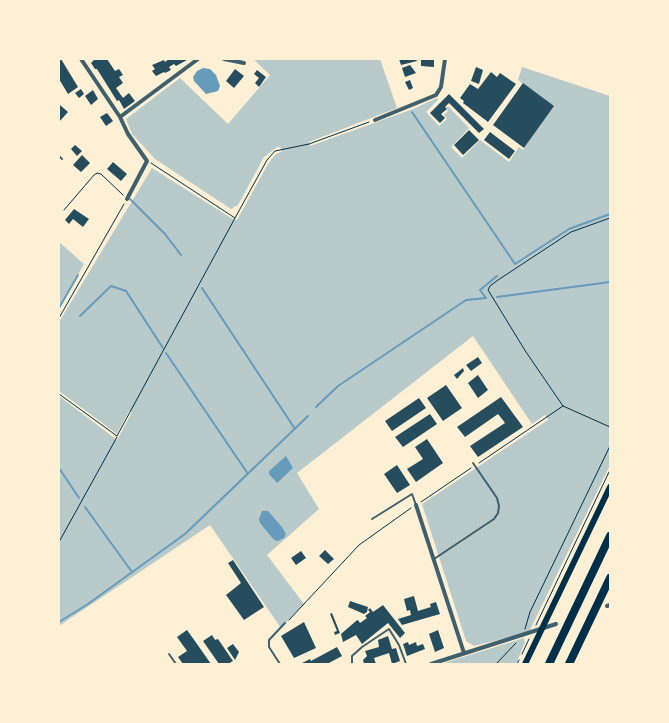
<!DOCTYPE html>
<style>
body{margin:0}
#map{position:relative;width:669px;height:723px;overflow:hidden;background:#fdf0d5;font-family:"Public Sans",sans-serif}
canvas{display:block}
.frame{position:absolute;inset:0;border:60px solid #fdf0d5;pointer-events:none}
</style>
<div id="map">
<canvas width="669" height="723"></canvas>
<div class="frame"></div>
</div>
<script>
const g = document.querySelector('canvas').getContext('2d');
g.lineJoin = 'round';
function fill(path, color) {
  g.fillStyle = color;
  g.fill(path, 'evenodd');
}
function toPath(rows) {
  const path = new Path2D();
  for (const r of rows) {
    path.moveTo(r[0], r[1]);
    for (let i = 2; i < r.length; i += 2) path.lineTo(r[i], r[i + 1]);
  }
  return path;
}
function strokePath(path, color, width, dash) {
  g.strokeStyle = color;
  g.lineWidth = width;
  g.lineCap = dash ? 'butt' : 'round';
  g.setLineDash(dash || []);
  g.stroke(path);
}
const green = toPath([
 [255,59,380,59,397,108,309,142,310,146,413,109,437,98,438,100,426,112,439,126,447,119,444,115,448,111,446,108,448,106,469,128,451,147,462,158,480,140,509,162,519,147,523,150,553,106,518,80,522,67,610,96,610,465,529,632,474,646,466,641,422,504,548,420,545,415,532,424,473,336,297,473,319,509,267,555,304,604,281,628,210,525,59,626,59,396,117,440,132,412,129,411,117,434,59,391,59,322,152,168,231,218,237,220,268,164,275,155,282,151,280,147,277,147,264,157,238,205,231,209,155,159,132,134,126,119,180,78,228,124,270,75,254,60],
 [59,242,84,264,59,310],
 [524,638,525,642,516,664,441,664]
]);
const water = toPath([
 [203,68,210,69,216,75,220,86,218,91,206,94,194,81,193,77,197,71],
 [286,456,293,468,277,483,269,474,269,471],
 [262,511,268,511,282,527,286,534,284,538,278,541,274,540,260,523,259,519]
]);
const stream = toPath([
 [412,112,515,264,569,229,610,214],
 [130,199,165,234,181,255],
 [202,288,295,429],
 [497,297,610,282],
 [486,298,480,290,497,276],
 [59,308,78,275],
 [80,316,111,286,126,291,163,348],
 [166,353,248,474],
 [316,407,338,386,466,300,486,298],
 [59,468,79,498],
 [85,507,132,572],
 [59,622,88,604,185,534,308,416]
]);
const building = toPath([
 [59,59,61,59,78,87,68,94,59,79],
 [95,59,107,59,115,71,119,69,123,75,119,77,123,83,116,88,123,98,129,93,135,101,124,109,119,100,117,101,97,69,95,69,91,63],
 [169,59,187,60,176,66,174,64,169,67,171,70,165,73,164,72,156,76,152,71,155,69,152,65,164,60,165,62],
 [399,59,416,59,417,61,401,65],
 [421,59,434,59,434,67,421,66],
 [410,65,416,73,405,77,402,68],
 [476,67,483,70,479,84,471,81],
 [235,69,244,76,234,88,226,81],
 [257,70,266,77,259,87,255,83,259,78,254,74],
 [491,72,497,77,500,73,516,84,488,122,463,103,464,101,460,98,470,84,478,89],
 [410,80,413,88,409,90,405,82],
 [523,83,554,106,524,148,493,125],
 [81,89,84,94,79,98,75,93],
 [93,90,98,99,91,105,85,96],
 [449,94,484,129,479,133,449,103,445,107,447,109,441,114,445,118,440,123,430,113],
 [60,105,68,112,59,122,59,107],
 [107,113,113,121,106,126,100,117],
 [469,130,479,140,463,155,454,145],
 [490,132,515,151,509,159,484,140],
 [75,145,82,151,77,156,71,149],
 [82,155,90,163,81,172,73,165],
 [113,162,127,174,121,181,107,169],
 [74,209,89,219,83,227,73,219,69,224,65,220],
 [478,357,482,363,471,371,466,365],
 [463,368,464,371,457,379,454,375],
 [478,375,488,390,478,398,468,383],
 [446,385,462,408,443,421,427,398],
 [501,397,523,427,478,457,470,446,505,423,502,419,498,414,465,437,457,427],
 [419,398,426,408,392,431,385,421],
 [430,414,437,424,403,447,395,437],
 [427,439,443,463,416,482,407,469,423,459,415,447],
 [397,465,410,485,397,493,384,474],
 [325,550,334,559,328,564,319,556],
 [301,551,306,558,296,565,291,558],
 [233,560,264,607,244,620,226,595,241,583,228,563],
 [414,596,418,611,431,607,430,604,436,602,440,614,402,625,398,619,411,615,410,610,407,611,404,599],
 [350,601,368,607,367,612,364,614,348,607],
 [383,605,405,633,400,638,388,623,362,644,356,635,343,642,341,634,356,621,358,620,360,623,367,618,365,616,370,612,368,610,370,608,373,612],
 [332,613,340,633,335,635,334,632,337,631,330,614],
 [304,622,316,648,294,658,281,636],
 [187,630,197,644,211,664,183,664,178,657,187,651,177,637],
 [438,630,444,648,435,652,429,634],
 [212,635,215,640,218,639,233,661,228,664,219,664,203,641],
 [388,636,392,649,396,648,400,661,392,664,389,653,374,658,376,664,364,664,363,660,367,656,365,651,379,647,378,640],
 [408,642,409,645,416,642,417,646,423,644,425,649,407,656,403,644],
 [233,644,239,652,235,660,227,648],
 [337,647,342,656,327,664,300,664,310,659,311,661]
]);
const path = toPath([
 [151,163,235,218,267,160,275,151,309,144,369,122],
 [64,210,94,175,97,173,101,174,123,195],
 [610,218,571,232,498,280,490,286,488,290,526,352,563,406,610,427],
 [59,318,124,204],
 [59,394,117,436,235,218],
 [479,463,563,406],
 [421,502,471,468],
 [59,542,117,437],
 [289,620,359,545,411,508],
 [536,625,610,470],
 [525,629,530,612,610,446],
 [522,654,529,639],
 [496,664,516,643],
 [517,664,519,660]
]);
const service = toPath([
 [59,156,62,159],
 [372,519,412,494,416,505],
 [434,559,494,519,498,513,499,506,497,498,473,463],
 [169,654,176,664],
 [280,664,269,647,269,640,285,623],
 [352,664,352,656,362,647,389,629,399,645,406,664]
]);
const minor = toPath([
 [81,59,120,117,198,59],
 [224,59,244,63],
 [120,117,128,134,147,161,127,199],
 [375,120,436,95,441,87,445,59],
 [416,505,464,653],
 [607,606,610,605],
 [431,664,556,624]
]);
const secondary = toPath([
 [525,664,610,487]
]);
const motorway = toPath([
 [549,664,610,536],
 [569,664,610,578]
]);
fill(green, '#b9caca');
fill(water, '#669bbc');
strokePath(stream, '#669bbc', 2);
fill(building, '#264d5e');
strokePath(path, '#003049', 1);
strokePath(service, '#3f606c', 2);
strokePath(minor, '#3f606c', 4);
strokePath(secondary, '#003049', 6);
strokePath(motorway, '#003049', 8);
</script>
